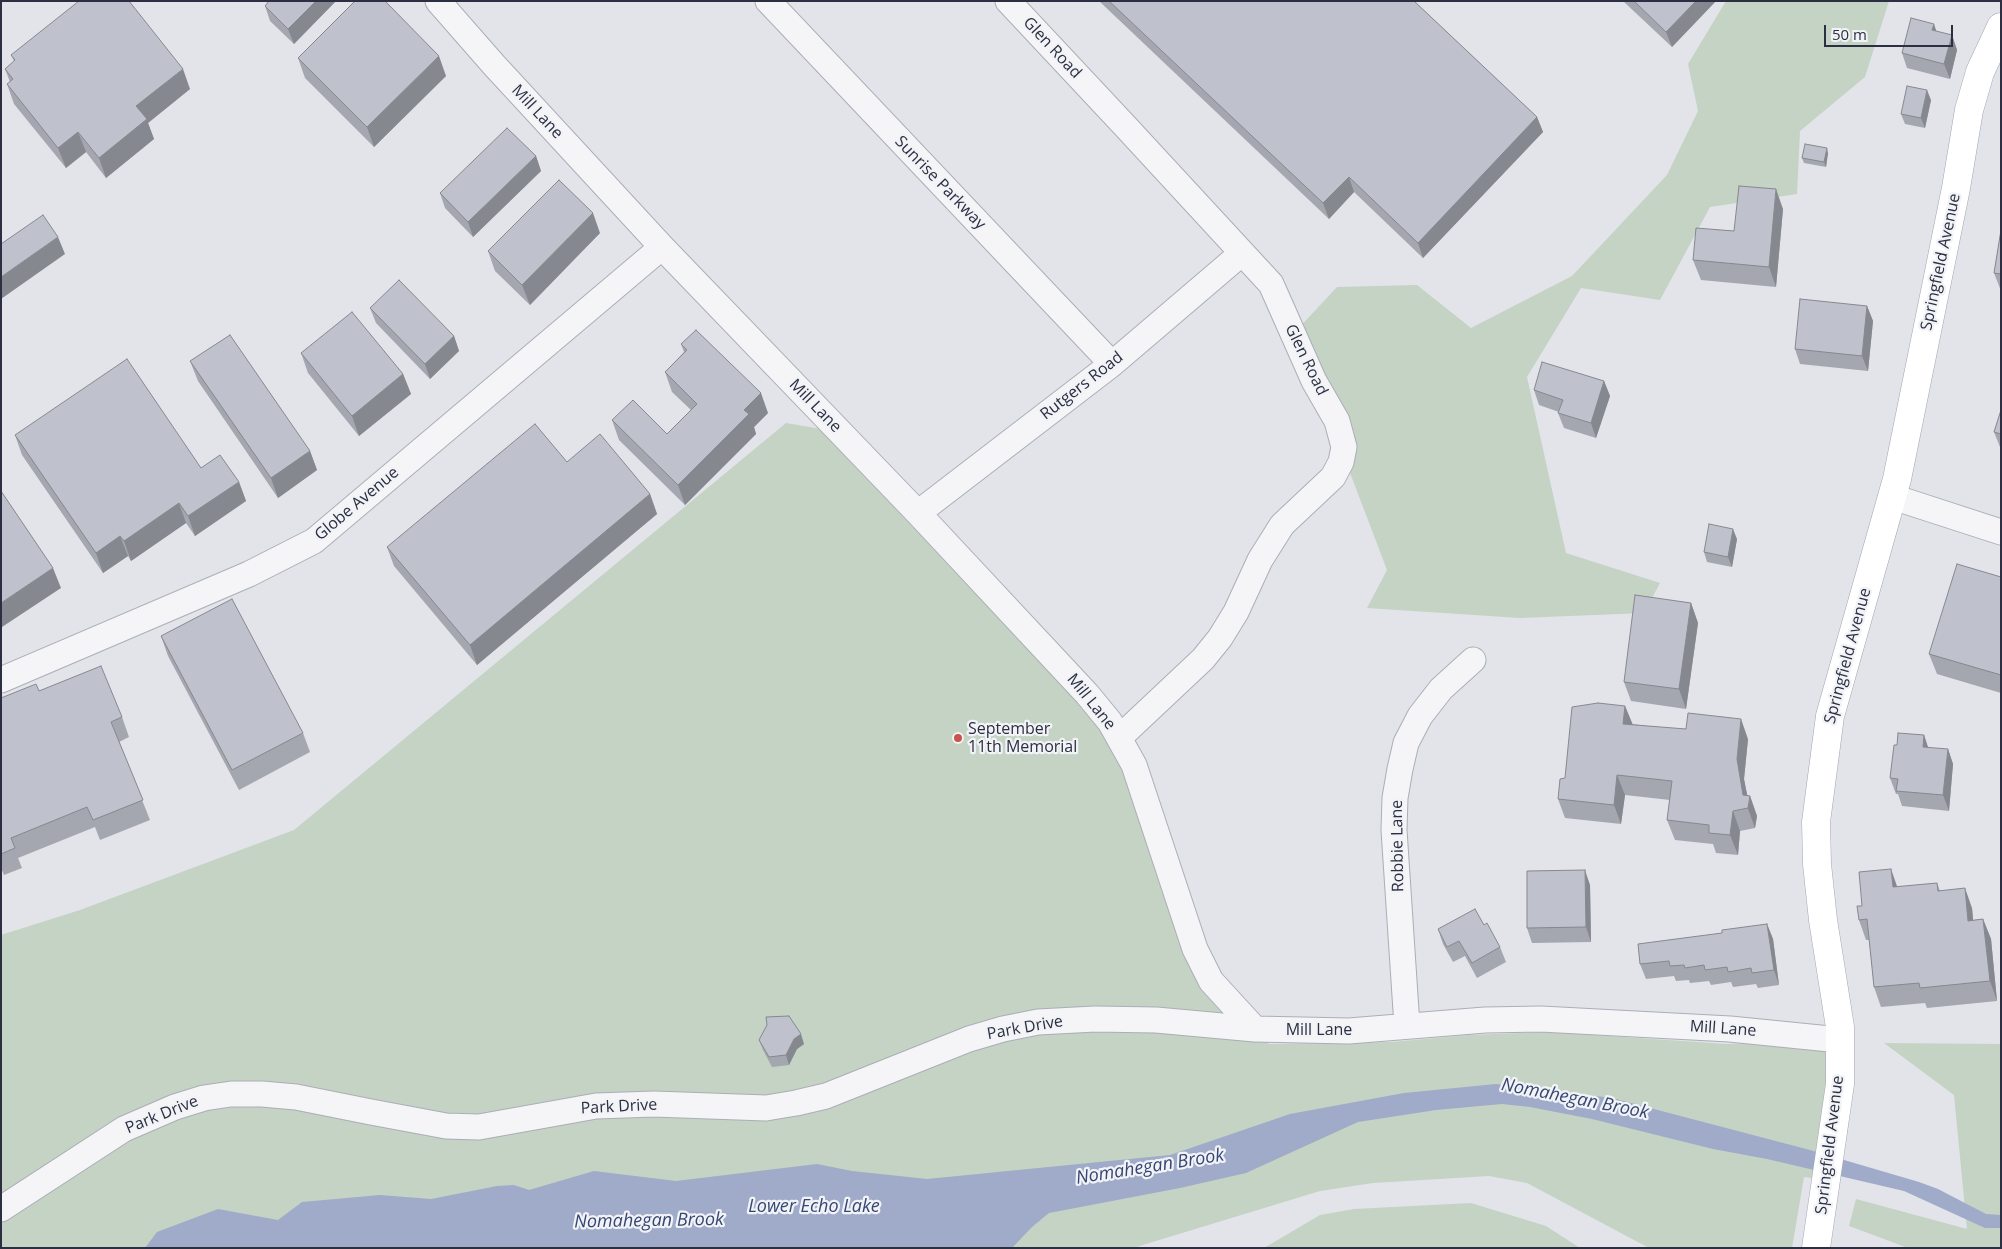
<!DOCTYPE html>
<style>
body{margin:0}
#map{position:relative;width:2002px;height:1249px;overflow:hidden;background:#e2e4ea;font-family:"Open Sans",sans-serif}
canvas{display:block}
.frame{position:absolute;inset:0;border:2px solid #2b2f41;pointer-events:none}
.scale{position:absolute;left:1824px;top:25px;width:129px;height:22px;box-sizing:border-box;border:2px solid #2b2f41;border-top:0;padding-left:6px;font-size:15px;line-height:18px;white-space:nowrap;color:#2b2f41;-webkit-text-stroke:4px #f2f3f7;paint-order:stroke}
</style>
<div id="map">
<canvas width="2002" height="1249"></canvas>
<div class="frame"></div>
<div class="scale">50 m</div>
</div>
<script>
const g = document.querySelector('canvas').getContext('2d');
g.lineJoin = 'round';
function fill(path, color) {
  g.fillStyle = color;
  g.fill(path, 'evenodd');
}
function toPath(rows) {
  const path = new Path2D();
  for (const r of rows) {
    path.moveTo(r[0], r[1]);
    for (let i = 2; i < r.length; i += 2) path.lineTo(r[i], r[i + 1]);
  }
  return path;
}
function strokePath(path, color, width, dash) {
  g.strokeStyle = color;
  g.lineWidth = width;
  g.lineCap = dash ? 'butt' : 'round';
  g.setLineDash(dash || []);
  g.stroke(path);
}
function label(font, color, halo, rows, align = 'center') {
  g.font = font + ' "Open Sans",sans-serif';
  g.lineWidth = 4.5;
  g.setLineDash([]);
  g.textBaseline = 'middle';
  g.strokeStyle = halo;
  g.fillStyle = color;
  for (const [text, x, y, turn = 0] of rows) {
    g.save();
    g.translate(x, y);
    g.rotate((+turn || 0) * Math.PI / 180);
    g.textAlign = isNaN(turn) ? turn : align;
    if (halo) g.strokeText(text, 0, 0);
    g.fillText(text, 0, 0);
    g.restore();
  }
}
const green = toPath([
 [1726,1,1889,1,1865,77,1800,131,1797,194,1710,207,1660,300,1581,288,1527,377,1566,553,1660,583,1644,613,1520,618,1367,608,1387,570,1296,331,1337,287,1417,285,1471,328,1572,276,1667,175,1698,111,1688,64],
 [786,423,839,432,1110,722,1195,949,1255,1029,1269,1044,1392,1042,1468,1035,1549,1032,1727,1044,1840,1040,1827,1180,1804,1177,1792,1248,1649,1248,1527,1183,1489,1176,1373,1183,1320,1191,1133,1248,1,1248,1,935,80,910,294,830],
 [1884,1043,2001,1044,2001,1248,1908,1248,1849,1226,1856,1199,1967,1229,1954,1095],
 [1471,1203,1546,1226,1580,1248,1264,1248,1320,1215,1354,1209]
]);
const water = toPath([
 [1496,1084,1612,1098,1810,1150,1919,1182,1938,1189,1986,1214,2001,1215,2001,1228,1985,1228,1904,1191,1767,1159,1713,1149,1592,1119,1530,1107,1502,1104,1436,1110,1358,1122,1246,1173,1180,1188,1049,1213,1032,1227,1012,1248,145,1248,157,1232,218,1209,278,1220,302,1202,380,1195,431,1199,497,1186,514,1185,529,1190,594,1171,676,1181,817,1164,852,1171,927,1179,1170,1155,1290,1114,1404,1093]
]);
const minor = toPath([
 [438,1,494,65,662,247,918,513,1087,694,1110,722,1134,765,1195,949,1211,981,1255,1029,1349,1031,1485,1020,1541,1019,1730,1029,1840,1040],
 [768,1,1112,364],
 [1008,1,1126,127,1271,284,1314,381,1337,421,1344,447,1341,462,1333,477,1282,525,1260,560,1236,612,1220,638,1203,659,1119,738],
 [1893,497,2001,532],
 [918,513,1112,364,1242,253],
 [1,680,249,574,314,541,662,247],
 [1407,1026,1394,830,1395,798,1400,769,1406,743,1420,716,1441,689,1473,660],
 [1,1209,124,1129,175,1107,204,1098,231,1094,262,1094,296,1097,371,1112,446,1126,479,1127,596,1106,654,1104,766,1108,796,1103,826,1096,969,1039,1003,1029,1038,1022,1095,1019,1156,1020,1255,1029]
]);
const major = toPath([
 [1816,1248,1840,1084,1840,1027,1823,920,1817,864,1816,822,1830,716,1897,479,1956,188,1969,110,1980,72,2001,27]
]);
const wall = toPath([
 [269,1,336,1,294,44,270,21,265,6],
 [1099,1,1414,1,1537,117,1543,132,1423,258,1354,192,1329,219],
 [1623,1,1716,1,1672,47],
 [1952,35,1957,50,1950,79,1907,68,1902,53],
 [11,55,190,89,148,123,154,139,106,178,86,152,66,168,14,104,7,84,10,82,5,69,14,61],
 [298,58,446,76,374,147,305,78],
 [1931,100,1925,128,1905,124,1901,114],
 [1828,153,1826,167,1804,163,1802,158],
 [536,156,541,171,473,237,445,208,440,193],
 [1783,209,1776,287,1701,280,1693,260,1734,231],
 [2001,230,2001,291,1994,273],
 [600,233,530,305,495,271,488,251],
 [1867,306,1873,321,1868,371,1800,364,1795,349],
 [370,308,454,336,459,351,430,379,376,323],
 [681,344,768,413,754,427,756,434,685,505,619,440,612,420,667,434,691,410,672,392,665,372,684,352],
 [301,353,403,374,411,394,359,436,308,373],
 [190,361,310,451,317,470,278,498,198,381],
 [1604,381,1610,396,1596,438,1564,428,1558,413,1559,412,1539,405,1534,390],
 [2001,410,2001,447,2000,447,1994,432],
 [15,435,201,468,239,482,246,501,195,536,186,523,131,561,128,556,103,573,22,455],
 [567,462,650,494,657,514,477,665,394,566,387,547],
 [1737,539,1732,567,1707,562,1704,552],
 [2001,577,2001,693,1937,674,1929,654],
 [1691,603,1698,623,1686,709,1631,701,1624,682],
 [161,636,303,733,310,752,239,790,168,656],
 [39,691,122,717,129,737,119,742,150,820,100,840,95,827,18,858,22,868,4,875,1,868,1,698],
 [1625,706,1632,724,1748,739,1744,779,1747,795,1750,796,1757,816,1755,828,1740,831,1738,855,1716,853,1713,844,1675,840,1667,820,1670,800,1625,795,1621,824,1565,818,1558,799,1565,778],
 [1924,735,1928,748,1948,749,1953,764,1949,811,1902,806,1898,794,1896,794,1890,778,1897,745],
 [1937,883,1940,891,1972,908,1973,920,1983,919,1991,939,1997,1001,1927,1008,1925,1003,1881,1007,1874,987,1869,940,1866,940,1859,920,1862,906,1897,887],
 [1590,885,1591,942,1532,943,1527,928],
 [1767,924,1773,939,1779,985,1758,988,1756,984,1733,987,1731,982,1711,985,1709,981,1690,983,1689,980,1676,981,1674,976,1646,979,1640,964,1722,933],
 [1484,925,1500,947,1506,962,1477,978,1465,956,1453,962,1443,944,1438,929],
 [759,1040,804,1044,797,1049,789,1065,772,1067,763,1050]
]);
const shadedWall = toPath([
 [316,1,336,1,294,44,288,29],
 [1696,1,1716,1,1672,47,1666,32],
 [1934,24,1939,39,1932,30],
 [1952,35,1957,50,1950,79,1944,64],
 [439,56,446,76,374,147,367,127],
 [183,69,190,89,148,123,154,139,106,178,99,158,136,106],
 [1927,90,1931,100,1925,128,1921,118],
 [1537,117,1543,132,1423,258,1418,243],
 [78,132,86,152,66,168,58,148],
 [1827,148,1828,153,1826,167,1824,162],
 [536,156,541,171,473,237,468,222],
 [1349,177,1354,192,1329,219,1323,203],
 [1776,189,1783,209,1776,287,1769,267],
 [593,213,600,233,530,305,522,285],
 [58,237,65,254,1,299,1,277],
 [1867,306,1873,321,1868,371,1862,356],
 [454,336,459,351,430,379,425,364],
 [403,374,411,394,359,436,352,416],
 [1604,381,1610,396,1596,438,1591,423],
 [761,393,768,413,754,427,756,434,685,505,678,485,744,410],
 [310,451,317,470,278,498,271,478],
 [239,482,246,501,195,536,188,516],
 [650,494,657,514,477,665,470,645],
 [179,503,186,523,131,561,124,541],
 [1733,529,1737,539,1732,567,1728,557],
 [120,536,128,556,103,573,96,553],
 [53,568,61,588,2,627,1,624,1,603],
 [1691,603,1698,623,1686,709,1679,689],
 [1625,706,1633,725,1623,724],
 [1741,719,1748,739,1744,779,1749,804,1750,796,1757,816,1755,828,1743,795,1737,759],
 [1924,735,1929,750,1923,747],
 [1948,749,1953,764,1949,811,1943,795],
 [1617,775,1625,795,1621,824,1614,805],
 [1733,811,1740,831,1738,855,1730,835],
 [1891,869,1898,889,1893,887],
 [1585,870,1590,885,1591,942,1586,927],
 [1965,888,1972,908,1975,940,1968,921],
 [1983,919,1991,939,1997,1001,1990,981],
 [1767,924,1773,939,1779,985,1774,970],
 [801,1034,804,1044,797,1049,789,1065,786,1055,794,1039]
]);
const building = toPath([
 [79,1,129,1,183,69,136,106,147,119,99,158,78,132,58,148,7,84,13,79,5,69,15,60,11,55,79,1],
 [269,1,316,1,288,29,265,6,269,1],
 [355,1,385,1,439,56,367,127,298,58,355,1],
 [1109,1,1414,1,1537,117,1418,243,1349,177,1323,203,1109,1],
 [1634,1,1696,1,1666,32,1634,1],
 [1911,18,1934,24,1932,30,1952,35,1944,64,1902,53,1911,18],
 [1907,86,1927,90,1921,118,1901,114,1907,86],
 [507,128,536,156,468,222,440,193,507,128],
 [1805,144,1827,148,1824,162,1802,158,1805,144],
 [559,180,593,213,522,285,488,251,559,180],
 [1739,186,1776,189,1769,267,1693,260,1696,228,1734,231,1739,186],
 [43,215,58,237,1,277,1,244,43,215],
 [2001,230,2001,274,1994,273,2001,230],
 [399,280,454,336,425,364,370,308,399,280],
 [1800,299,1867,306,1862,356,1795,349,1800,299],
 [352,312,403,374,352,416,301,353,352,312],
 [696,330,761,393,744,410,749,414,678,485,612,420,633,400,667,434,697,404,665,372,687,350,681,344,696,330],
 [230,335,310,451,271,478,190,361,230,335],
 [127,359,201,468,220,455,239,482,188,516,179,503,124,541,120,536,96,553,15,435,127,359],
 [1542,362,1604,381,1591,423,1558,413,1563,400,1534,390,1542,362],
 [2001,410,2001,434,1994,432,2001,410],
 [535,424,567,462,600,434,650,494,470,645,387,547,535,424],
 [1,491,53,568,1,603,1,491],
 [1709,524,1733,529,1728,557,1704,552,1709,524],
 [1957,564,2001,577,2001,675,1929,654,1957,564],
 [1635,595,1691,603,1679,689,1624,682,1635,595],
 [232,599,303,733,232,770,161,636,232,599],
 [101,666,122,717,111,722,143,800,93,820,87,807,11,838,15,848,1,854,1,698,36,684,39,691,101,666],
 [1598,703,1625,706,1623,724,1686,729,1688,713,1741,719,1737,759,1743,795,1750,796,1748,808,1733,811,1730,835,1709,833,1709,825,1667,820,1672,781,1617,775,1614,805,1558,799,1560,779,1565,778,1572,707,1598,703],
 [1898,733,1924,735,1923,747,1948,749,1943,795,1896,791,1898,779,1890,778,1894,745,1897,745,1898,733],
 [1891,869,1893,887,1937,883,1938,891,1965,888,1968,921,1983,919,1990,981,1920,988,1919,983,1874,987,1867,919,1859,920,1857,906,1862,906,1859,872,1891,869],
 [1585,870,1586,927,1527,928,1527,871,1585,870],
 [1475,909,1484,925,1487,923,1500,947,1472,963,1459,941,1447,947,1438,929,1475,909],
 [1767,924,1774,970,1752,973,1751,968,1728,972,1727,967,1705,970,1704,965,1685,968,1684,965,1670,966,1669,961,1640,964,1638,944,1722,933,1722,930,1767,924],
 [789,1016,801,1034,794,1039,786,1055,769,1057,759,1040,767,1025,766,1017,789,1016]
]);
const markers = [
 [958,738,5,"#c9534d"]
];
const streetNames = [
 ["Glen Road",1052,48,47],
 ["Mill Lane",537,112,47],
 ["Sunrise Parkway",940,183,46],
 ["Springfield Avenue",1941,262,-78],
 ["Glen Road",1306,360,64],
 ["Rutgers Road",1082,386,-38],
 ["Mill Lane",815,406,46],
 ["Globe Avenue",357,504,-40],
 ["Springfield Avenue",1848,656,-75],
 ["Mill Lane",1091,702,51],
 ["Robbie Lane",1398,846,-91],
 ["Park Drive",1025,1028,-10],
 ["Mill Lane",1723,1029,4],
 ["Mill Lane",1319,1030],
 ["Park Drive",619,1107,-3],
 ["Park Drive",162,1115,-22],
 ["Springfield Avenue",1830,1145,-83]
];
const poiNames = [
 ["September",968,729],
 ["11th Memorial",968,747]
];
const waterNames = [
 ["Nomahegan Brook",1575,1099,11],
 ["Nomahegan Brook",1150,1167,-9],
 ["Lower Echo Lake",814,1207],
 ["Nomahegan Brook",649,1221,-1]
];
fill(green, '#c4d3c4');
fill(water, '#9fabc8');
strokePath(minor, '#abaeb7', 27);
strokePath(major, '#a2a6b5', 29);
strokePath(minor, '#f5f5f8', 25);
strokePath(major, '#fff', 28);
fill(wall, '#a4a7af');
fill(shadedWall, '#86888f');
fill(building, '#bfc2cc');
strokePath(building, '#86888f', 1);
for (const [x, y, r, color] of markers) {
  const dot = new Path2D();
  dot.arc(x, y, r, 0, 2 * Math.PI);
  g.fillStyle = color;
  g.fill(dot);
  strokePath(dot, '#f2f3f7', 2);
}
label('16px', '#2b2f41', '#f2f3f7', streetNames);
label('16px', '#2b2f41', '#f2f3f7', poiNames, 'left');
label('italic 18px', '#364673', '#f2f3f7', waterNames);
</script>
